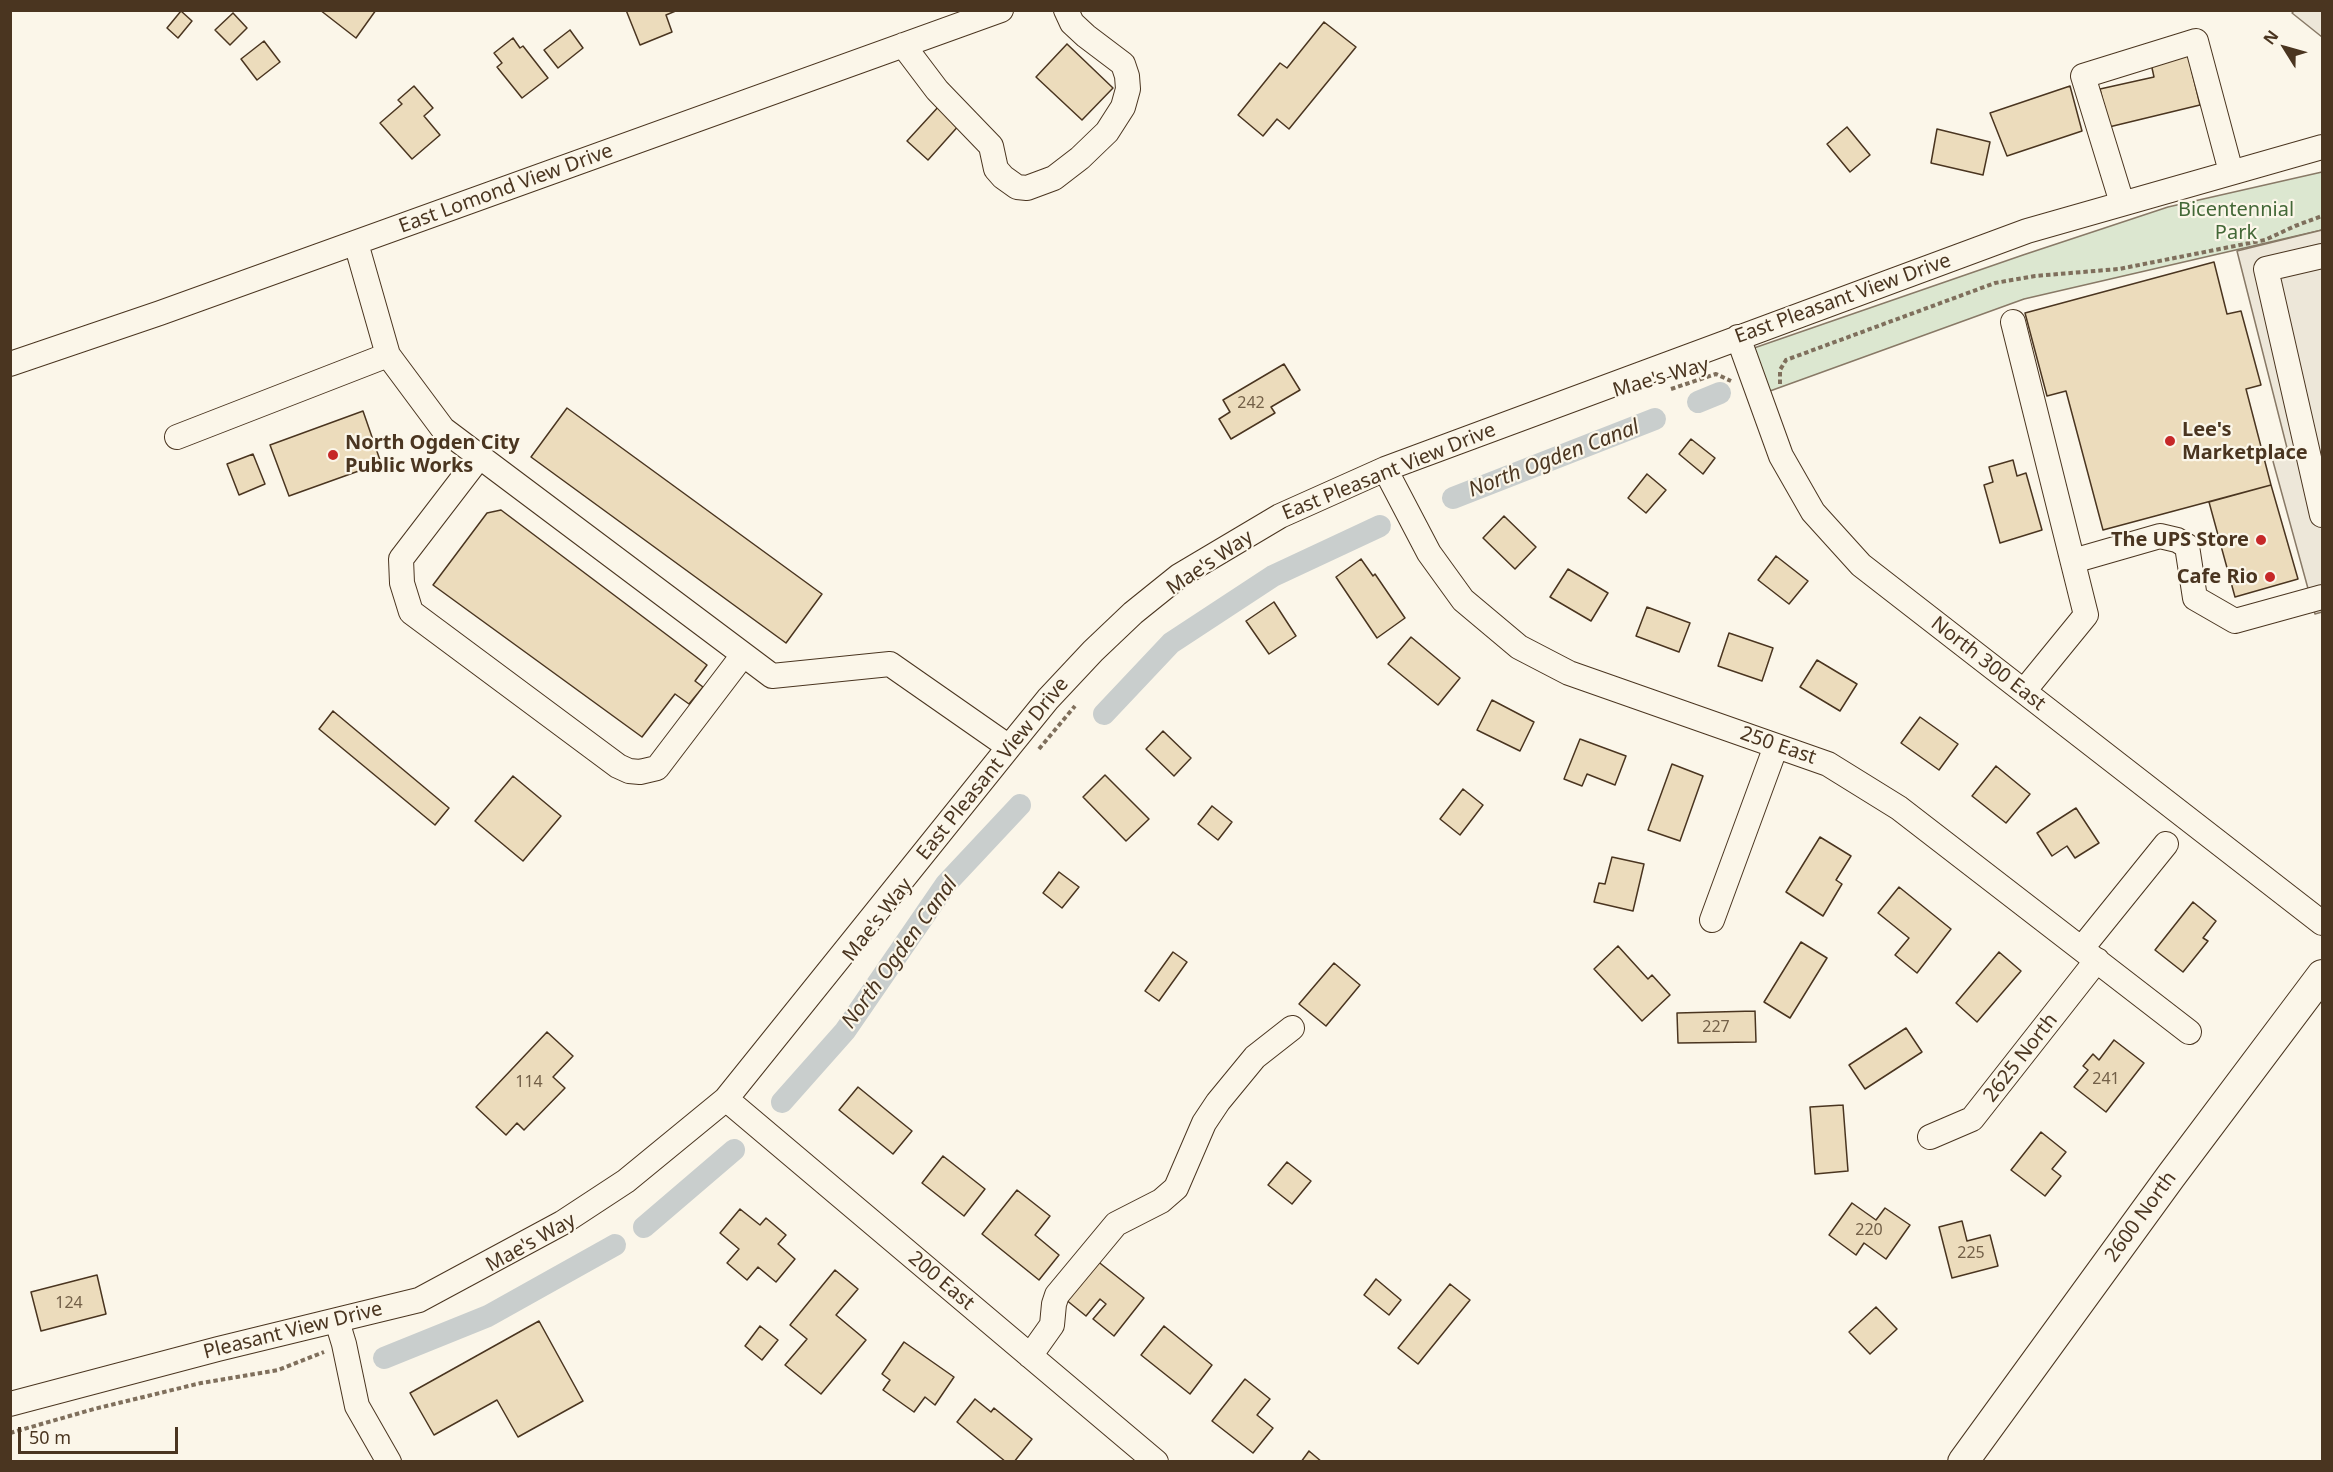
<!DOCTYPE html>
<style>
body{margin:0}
#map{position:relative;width:2333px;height:1472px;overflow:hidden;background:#fbf6e9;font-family:"Noto Sans",sans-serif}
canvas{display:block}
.frame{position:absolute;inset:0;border:12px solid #4a3520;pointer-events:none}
.north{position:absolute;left:2255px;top:18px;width:60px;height:60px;-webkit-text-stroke:4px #fbf6e9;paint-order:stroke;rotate:307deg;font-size:16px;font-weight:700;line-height:24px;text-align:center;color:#4a3520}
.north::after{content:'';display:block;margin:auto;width:21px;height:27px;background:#4a3520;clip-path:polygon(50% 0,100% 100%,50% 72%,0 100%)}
.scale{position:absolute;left:18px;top:1427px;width:160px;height:27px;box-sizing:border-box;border:3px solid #4a3520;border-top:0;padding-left:8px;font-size:18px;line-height:21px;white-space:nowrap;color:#4a3520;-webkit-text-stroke:4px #fbf6e9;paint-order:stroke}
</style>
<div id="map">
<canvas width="2333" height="1472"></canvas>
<div class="frame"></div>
<div class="north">N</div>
<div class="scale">50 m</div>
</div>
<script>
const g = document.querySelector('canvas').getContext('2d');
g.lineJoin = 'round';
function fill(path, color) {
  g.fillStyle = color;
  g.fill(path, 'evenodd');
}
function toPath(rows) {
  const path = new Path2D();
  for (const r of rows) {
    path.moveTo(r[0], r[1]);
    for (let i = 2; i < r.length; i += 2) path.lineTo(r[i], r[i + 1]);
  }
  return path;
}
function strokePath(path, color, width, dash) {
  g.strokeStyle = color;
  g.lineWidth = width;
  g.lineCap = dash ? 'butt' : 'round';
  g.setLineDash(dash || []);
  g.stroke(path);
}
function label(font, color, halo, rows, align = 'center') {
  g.font = font + ' "Noto Sans",sans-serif';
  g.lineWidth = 4.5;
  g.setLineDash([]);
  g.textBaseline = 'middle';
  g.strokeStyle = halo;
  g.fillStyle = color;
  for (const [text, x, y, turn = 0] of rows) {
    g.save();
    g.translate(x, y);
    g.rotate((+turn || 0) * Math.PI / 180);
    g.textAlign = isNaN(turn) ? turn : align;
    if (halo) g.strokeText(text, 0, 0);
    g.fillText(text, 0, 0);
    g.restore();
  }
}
const green = toPath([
 [2322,172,2322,230,2024,299,1770,391,1754,348,2023,255,2168,207,2322,172]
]);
const parking = toPath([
 [2294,11,2322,11,2322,37,2292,13,2294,11],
 [2322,230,2322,612,2315,614,2271,454,2287,448,2237,251,2322,230]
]);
const canal = toPath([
 [1698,402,1720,393],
 [1453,498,1655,419],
 [1104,714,1171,643,1273,576,1380,526],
 [782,1102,845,1031,946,884,1020,805],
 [644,1227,734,1150],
 [384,1358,488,1316,615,1245]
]);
const building = toPath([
 [320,10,376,10,356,38,320,10],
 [626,10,678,10,666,15,672,32,640,45,626,10],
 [181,11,192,21,178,38,167,28,181,11],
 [233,13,247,28,230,45,215,30,233,13],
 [1324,22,1356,47,1289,129,1277,119,1263,136,1238,115,1280,63,1287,68,1324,22],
 [570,30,583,48,558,68,544,50,570,30],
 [513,38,520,48,523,46,548,78,522,98,497,67,502,63,494,53,513,38],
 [264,41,280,62,257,80,241,59,264,41],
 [1067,44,1113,88,1082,120,1036,77,1067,44],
 [2187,51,2200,105,2109,127,2100,89,2154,77,2150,59,2187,51],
 [414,86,433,108,424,116,440,135,412,159,380,123,402,104,398,100,414,86],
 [2070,86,2082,131,2007,156,1990,113,2070,86],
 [940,105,961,123,928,160,907,141,940,105],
 [1847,127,1870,155,1850,172,1827,144,1847,127],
 [1937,129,1990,142,1983,175,1931,163,1937,129],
 [2214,262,2227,314,2241,311,2261,385,2246,389,2271,485,2103,530,2066,391,2047,396,2025,313,2214,262],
 [1284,364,1300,390,1271,407,1275,413,1231,439,1219,419,1230,412,1223,400,1284,364],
 [567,408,822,594,786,643,531,457,567,408],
 [363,411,381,463,289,496,270,445,363,411],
 [1691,439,1715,458,1703,474,1679,454,1691,439],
 [253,454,265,484,239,495,227,464,253,454],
 [2013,460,2017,476,2026,473,2042,530,2000,543,1984,485,1993,482,1989,467,2013,460],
 [1647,474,1666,490,1646,513,1628,498,1647,474],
 [2271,485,2298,579,2235,597,2209,502,2271,485],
 [501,510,707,665,695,681,703,687,689,704,675,694,642,737,433,585,487,513,501,510],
 [1504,516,1536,547,1515,569,1483,538,1504,516],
 [1776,556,1808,581,1789,604,1758,580,1776,556],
 [1361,559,1373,576,1375,574,1405,618,1377,638,1336,577,1361,559],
 [1568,569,1608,593,1591,621,1550,597,1568,569],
 [1274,602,1296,636,1269,654,1246,621,1274,602],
 [1647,607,1690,623,1679,652,1636,636,1647,607],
 [1729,633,1773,648,1762,681,1718,666,1729,633],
 [1411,637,1460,678,1438,705,1388,664,1411,637],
 [1817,660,1857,684,1840,711,1800,687,1817,660],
 [1492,700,1534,722,1520,751,1477,730,1492,700],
 [333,711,449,808,435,825,319,729,333,711],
 [1920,717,1958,744,1939,770,1901,743,1920,717],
 [1163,731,1191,758,1174,776,1146,749,1163,731],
 [1580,739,1626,756,1615,785,1587,774,1582,786,1564,779,1580,739],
 [1672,764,1703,776,1680,841,1648,830,1672,764],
 [1996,766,2030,794,2006,823,1972,796,1996,766],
 [1105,775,1149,819,1126,841,1083,797,1105,775],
 [513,776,561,816,523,861,475,821,513,776],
 [1463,789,1483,805,1460,835,1440,819,1463,789],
 [1212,806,1232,822,1218,840,1198,824,1212,806],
 [2076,808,2099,843,2075,858,2067,846,2052,856,2037,833,2076,808],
 [1820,837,1851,856,1836,880,1842,884,1823,916,1786,892,1820,837],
 [1612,857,1644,864,1633,911,1594,902,1599,883,1605,884,1612,857],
 [1059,872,1079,887,1062,908,1043,893,1059,872],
 [1899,887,1951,929,1917,973,1895,955,1909,938,1878,913,1899,887],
 [2193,902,2216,921,2203,938,2208,941,2183,972,2155,950,2193,902],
 [1801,942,1827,958,1790,1018,1764,1002,1801,942],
 [1618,946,1648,979,1652,975,1670,995,1642,1021,1594,969,1618,946],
 [1173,952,1187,962,1159,1001,1145,991,1173,952],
 [1999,952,2021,971,1977,1022,1956,1003,1999,952],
 [1334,963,1360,985,1326,1026,1299,1004,1334,963],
 [1755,1011,1756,1042,1678,1043,1677,1013,1755,1011],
 [1906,1028,1922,1052,1865,1089,1849,1065,1906,1028],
 [547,1032,573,1056,553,1077,565,1088,524,1130,517,1123,506,1135,476,1107,547,1032],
 [2114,1040,2144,1063,2106,1112,2074,1087,2088,1070,2083,1066,2093,1054,2099,1060,2114,1040],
 [858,1087,912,1131,893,1154,839,1110,858,1087],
 [1843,1105,1848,1171,1815,1174,1810,1107,1843,1105],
 [2041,1132,2066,1152,2052,1169,2061,1176,2045,1196,2011,1170,2041,1132],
 [943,1156,985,1189,964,1216,922,1183,943,1156],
 [1287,1162,1311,1181,1292,1204,1268,1185,1287,1162],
 [1017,1190,1050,1216,1035,1235,1059,1255,1039,1280,982,1234,1017,1190],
 [1852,1203,1876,1220,1885,1208,1910,1225,1886,1259,1864,1243,1856,1255,1829,1235,1852,1203],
 [740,1209,760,1225,766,1218,786,1235,778,1244,795,1259,776,1282,758,1267,747,1280,727,1263,739,1249,720,1233,740,1209],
 [1962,1221,1967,1241,1990,1235,1998,1266,1952,1278,1939,1227,1962,1221],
 [1096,1260,1144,1298,1114,1336,1093,1319,1106,1304,1100,1299,1086,1316,1065,1299,1096,1260],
 [835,1270,858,1289,836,1315,866,1340,821,1394,785,1365,807,1339,790,1325,835,1270],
 [97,1275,106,1314,41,1331,31,1292,97,1275],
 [1376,1279,1401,1300,1389,1315,1364,1295,1376,1279],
 [1450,1284,1470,1300,1418,1364,1398,1348,1450,1284],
 [1876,1307,1897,1329,1870,1354,1849,1332,1876,1307],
 [539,1321,583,1401,518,1437,497,1400,434,1435,410,1393,539,1321],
 [760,1326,778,1340,762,1360,745,1346,760,1326],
 [1164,1326,1212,1365,1190,1394,1141,1355,1164,1326],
 [904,1342,954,1377,935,1405,925,1397,914,1412,883,1390,890,1380,882,1374,904,1342],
 [1245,1379,1270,1399,1257,1415,1273,1428,1253,1453,1212,1421,1245,1379],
 [975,1399,991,1412,994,1408,1032,1439,1014,1462,1006,1462,957,1422,975,1399],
 [1309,1451,1322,1462,1301,1462,1309,1451]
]);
const path = toPath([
 [1780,384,1780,370,1786,360,1995,283,2035,276,2119,269,2265,240,2295,226,2322,216],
 [1671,389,1716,374,1731,381],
 [1039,749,1075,706],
 [10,1433,94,1409,201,1383,278,1370,324,1352]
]);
const minor = toPath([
 [903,45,937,90,991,146,996,169,1003,177,1017,187,1027,188,1054,178,1080,158,1107,132,1123,107,1128,89,1127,76,1123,64,1086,36,1072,23,1066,10],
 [2122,203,2083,76,2196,41,2231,172],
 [356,243,388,355,443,429,772,676,890,664,1009,747],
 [2322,256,2266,269,2322,515],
 [2013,322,2086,615,2024,691],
 [1738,337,1781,456,1813,512,1861,565,2322,923],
 [10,364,160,313,1001,10],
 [177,437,388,355],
 [480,456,401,559,402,583,411,612,618,766,629,771,640,772,657,768,743,655],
 [1385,469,1429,553,1463,600,1519,647,1569,673,1828,764,1899,808,2189,1032],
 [2073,561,2160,536,2177,540,2187,546,2195,598,2235,621,2322,597],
 [1712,920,1776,746],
 [2082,948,2166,844],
 [726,1099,1156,1462],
 [1930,1137,1972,1119,2097,960],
 [337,1321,344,1344,357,1406,389,1462],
 [1030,1356,1052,1325,1054,1304,1057,1295,1116,1224,1161,1201,1176,1188,1204,1123,1218,1102,1255,1057,1292,1028],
 [10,1404,218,1349,419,1300,562,1223,626,1181,726,1099,1009,747,1048,699,1093,651,1133,613,1179,576,1280,516,1385,469,2027,231,2322,147]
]);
const major = toPath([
 [1963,1462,2171,1176,2322,975]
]);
const markers = [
 [2170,441,6,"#c62828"],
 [333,455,6,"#c62828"],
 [2261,540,6,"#c62828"],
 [2270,577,6,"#c62828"]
];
const numberNames = [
 ["242",1251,403],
 ["227",1716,1027],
 ["241",2106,1079],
 ["114",529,1082],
 ["220",1869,1230],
 ["225",1971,1253],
 ["124",69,1303]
];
const streetNames = [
 ["East Lomond View Drive",506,189,-20],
 ["East Pleasant View Drive",1843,299,-20],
 ["Mae's Way",1661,378,-16],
 ["East Pleasant View Drive",1389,472,-22],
 ["Mae's Way",1210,563,-34],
 ["North 300 East",1988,664,38],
 ["250 East",1778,746,19],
 ["East Pleasant View Drive",993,769,-51],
 ["Mae's Way",878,920,-52],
 ["2625 North",2021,1058,-52],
 ["2600 North",2141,1217,-54],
 ["Mae's Way",531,1243,-29],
 ["200 East",941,1281,40],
 ["Pleasant View Drive",293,1331,-14]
];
const parkNames = [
 ["Bicentennial",2236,210],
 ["Park",2236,233]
];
const poiNames = [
 ["Lee's",2182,430],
 ["Marketplace",2182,453],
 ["North Ogden City",345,443],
 ["Public Works",345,466],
 ["The UPS Store",2249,540,"right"],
 ["Cafe Rio",2258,577,"right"]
];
const waterNames = [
 ["North Ogden Canal",1554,459,-21],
 ["North Ogden Canal",900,953,-54]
];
fill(green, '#dce7d0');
strokePath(green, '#887966', 1.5);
fill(parking, '#ede7d9');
strokePath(parking, '#887966', 1.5);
strokePath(canal, '#c9cecd', 22);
fill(building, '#ecdcbc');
strokePath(building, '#4a3520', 1.5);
strokePath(minor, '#4a3520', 26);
strokePath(major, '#4a3520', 32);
strokePath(path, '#7f6f5c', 4, [4.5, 3]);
strokePath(minor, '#fbf6e9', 24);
strokePath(major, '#fbf6e9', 30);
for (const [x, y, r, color] of markers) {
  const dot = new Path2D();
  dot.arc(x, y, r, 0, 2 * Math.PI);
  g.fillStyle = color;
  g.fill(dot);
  strokePath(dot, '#fbf6e9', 2);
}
label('16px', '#725f47', null, numberNames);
label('20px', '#4a3520', '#fbf6e9', streetNames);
label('20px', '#436837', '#fbf6e9', parkNames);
label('bold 20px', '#4a3520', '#fbf6e9', poiNames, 'left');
label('italic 21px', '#4a3520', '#fbf6e9', waterNames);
</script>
